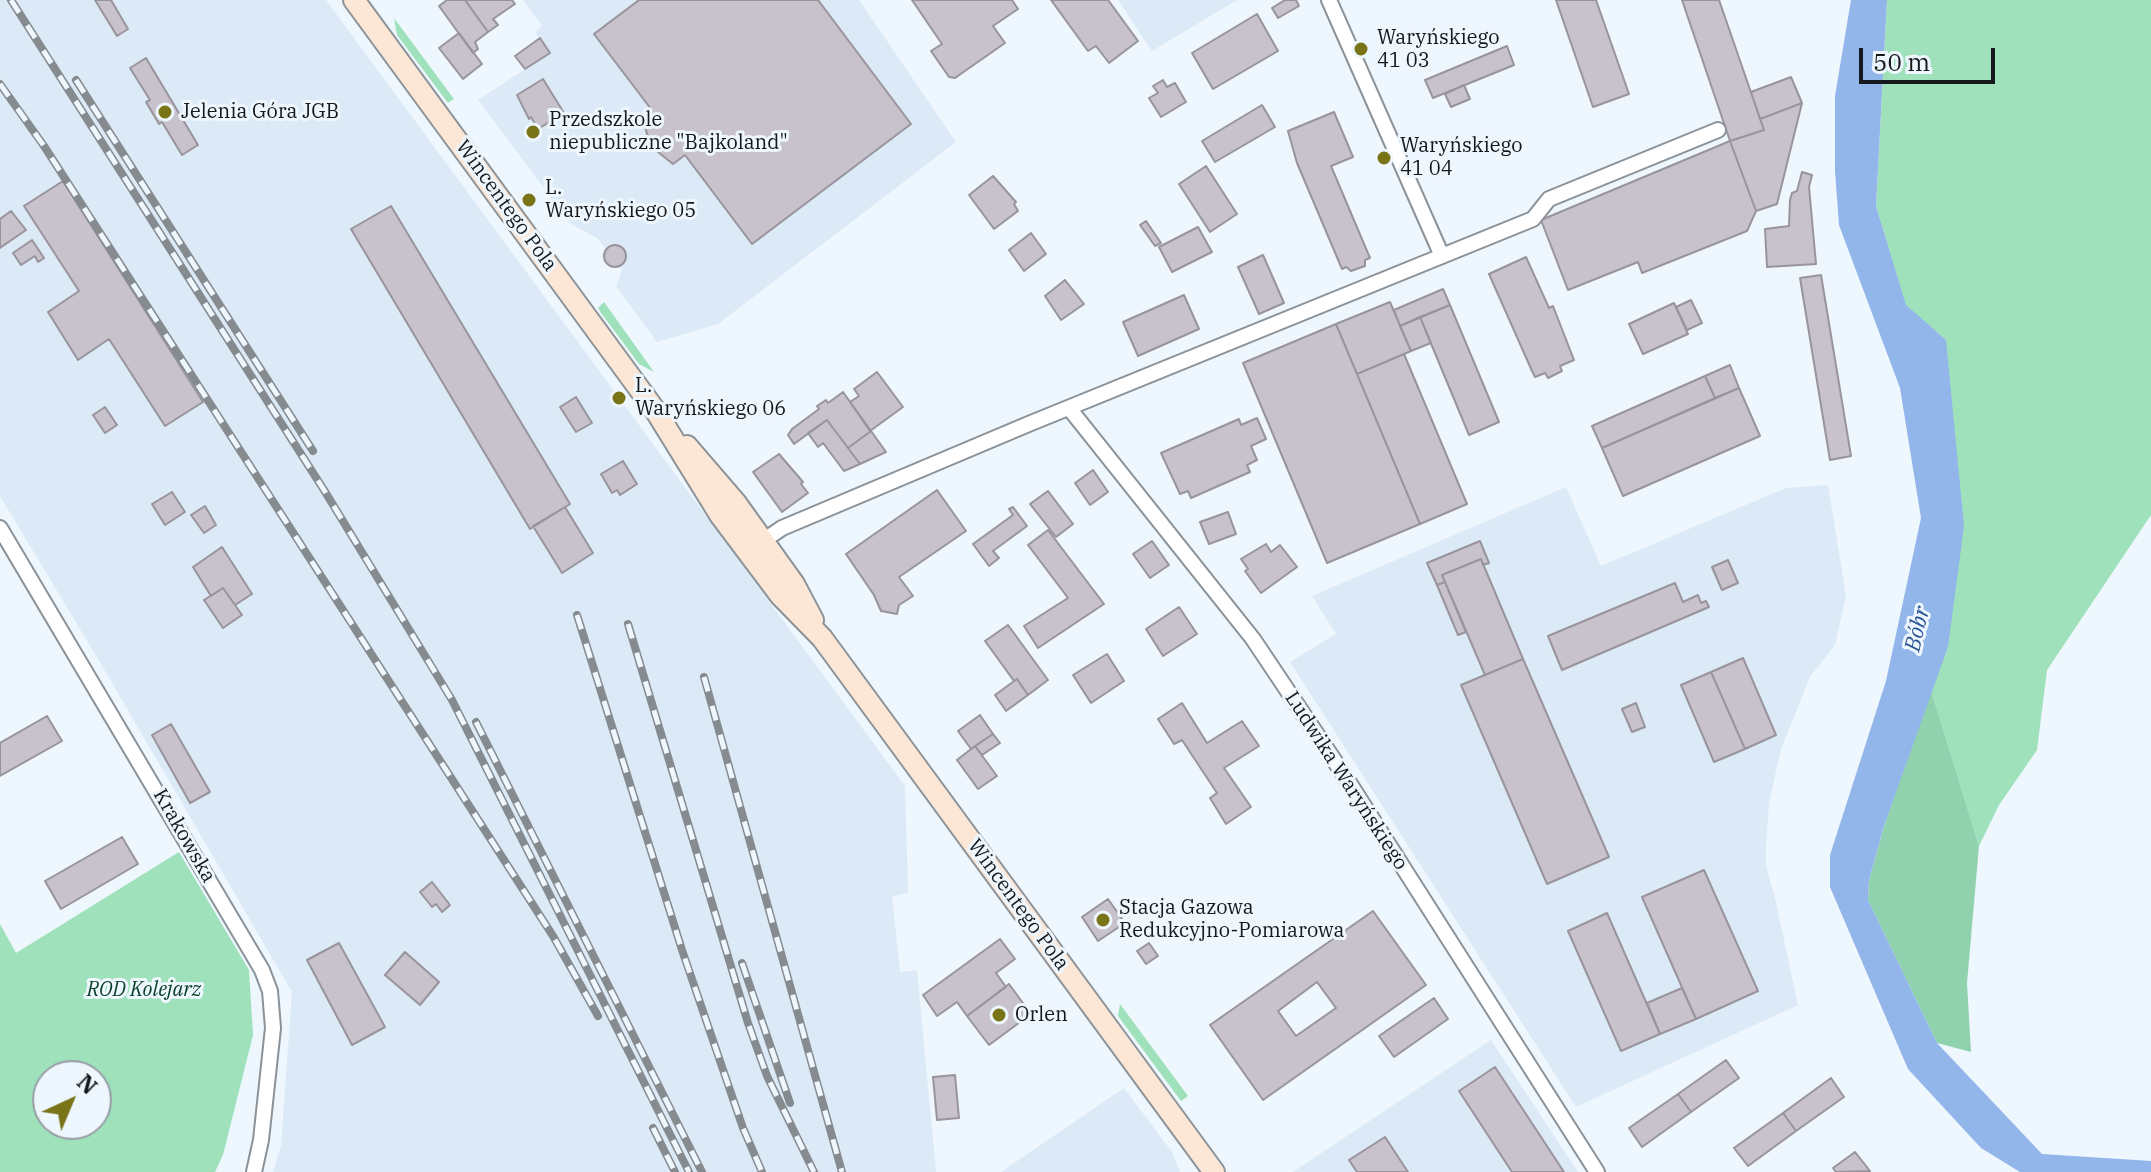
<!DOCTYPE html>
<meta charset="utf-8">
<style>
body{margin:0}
#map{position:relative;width:2151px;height:1172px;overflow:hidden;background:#eef6fe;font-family:"IBM Plex Serif",serif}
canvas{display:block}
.north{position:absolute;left:32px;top:1060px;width:80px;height:80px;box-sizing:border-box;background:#eef6fe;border:2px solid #989ea3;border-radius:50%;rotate:44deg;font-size:22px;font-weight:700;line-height:32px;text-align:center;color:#16191b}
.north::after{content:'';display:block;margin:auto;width:28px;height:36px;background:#797418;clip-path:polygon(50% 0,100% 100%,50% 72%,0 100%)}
.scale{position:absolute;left:1859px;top:48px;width:136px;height:36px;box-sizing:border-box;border:4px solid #16191b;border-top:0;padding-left:10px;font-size:24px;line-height:28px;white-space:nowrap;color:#16191b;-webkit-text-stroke:6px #eef6fe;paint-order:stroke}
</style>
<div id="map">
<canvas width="2151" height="1172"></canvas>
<div class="north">N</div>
<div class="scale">50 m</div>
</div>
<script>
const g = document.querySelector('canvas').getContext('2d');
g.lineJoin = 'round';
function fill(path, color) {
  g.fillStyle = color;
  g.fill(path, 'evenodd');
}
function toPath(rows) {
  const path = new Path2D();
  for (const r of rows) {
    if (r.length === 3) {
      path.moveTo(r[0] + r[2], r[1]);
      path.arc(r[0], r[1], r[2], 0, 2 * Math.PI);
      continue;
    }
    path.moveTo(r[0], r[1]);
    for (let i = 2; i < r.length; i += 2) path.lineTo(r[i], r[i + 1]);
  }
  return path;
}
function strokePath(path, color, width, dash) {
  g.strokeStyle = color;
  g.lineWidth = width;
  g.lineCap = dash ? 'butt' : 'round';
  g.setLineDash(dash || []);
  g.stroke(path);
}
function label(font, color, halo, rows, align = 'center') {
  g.font = font + ' "IBM Plex Serif",serif';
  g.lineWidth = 6;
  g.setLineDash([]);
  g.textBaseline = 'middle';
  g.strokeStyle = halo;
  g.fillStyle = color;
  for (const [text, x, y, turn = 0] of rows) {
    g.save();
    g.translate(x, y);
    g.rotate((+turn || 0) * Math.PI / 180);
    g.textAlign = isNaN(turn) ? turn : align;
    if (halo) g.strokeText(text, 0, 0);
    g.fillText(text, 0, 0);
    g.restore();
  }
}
const built = toPath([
 [0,0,326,0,905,786,908,893,892,896,900,972,917,970,936,1172,273,1172,281,1146,292,992,101,664,0,496],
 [523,0,859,0,956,142,718,324,657,342,616,286,622,270,621,266,613,267,605,262,606,249,597,238,571,224,478,100,550,53,535,32,542,26],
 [1118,0,1237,0,1152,51],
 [1828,485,1846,596,1835,645,1810,677,1781,749,1769,803,1766,845,1766,866,1775,898,1798,1005,1576,1107,1290,662,1336,634,1312,596,1566,487,1601,566,1786,488],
 [1491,1040,1578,1172,1293,1172],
 [1124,1088,1172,1152,1180,1172,1001,1172]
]);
const green = toPath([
 [1887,0,2151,0,2151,515,2047,670,2037,750,1999,805,1979,846,1931,690,1948,647,1946,340,1906,306,1876,206],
 [394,18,454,99,448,103,397,35],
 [604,302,654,372,639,364,601,313,598,308],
 [179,852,249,970,253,1035,223,1155,215,1172,0,1172,0,924,16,953],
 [48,1076,96,1076,96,1124,48,1124],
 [1120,1004,1188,1096,1181,1101,1118,1016]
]);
const forest = toPath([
 [1931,690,1979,846,1967,983,1971,1052,1937,1043,1868,900,1869,880,1884,826]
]);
const water = toPath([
 [1851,0,1887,0,1876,206,1906,305,1946,340,1964,526,1948,647,1884,826,1869,880,1868,900,1937,1043,2042,1154,2151,1161,2151,1172,2020,1172,1981,1148,1908,1069,1830,887,1830,855,1886,681,1921,518,1900,388,1839,225,1835,171,1835,96]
]);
const building = toPath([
 [95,0,111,0,128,29,117,36,95,0],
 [447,0,465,0,488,32,475,42,478,49,473,53,439,6,447,0],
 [465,0,512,0,515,4,493,19,498,25,488,32,465,0],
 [639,0,818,0,911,124,752,244,685,155,673,164,658,152,648,138,644,122,651,109,594,34,639,0],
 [912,0,1012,0,1018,9,993,26,1005,43,955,78,949,77,931,51,942,44,912,0],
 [1051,0,1108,0,1138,41,1109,63,1096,46,1088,51,1051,0],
 [1285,0,1296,0,1299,6,1278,18,1272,8,1285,0],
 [1556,0,1596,0,1629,94,1593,107,1556,0],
 [1682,0,1719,0,1764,130,1730,141,1682,0],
 [1257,14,1278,51,1213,89,1192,53,1257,14],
 [459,33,482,64,463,79,439,48,459,33],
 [540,38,550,53,525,69,515,56,540,38],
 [1507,46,1514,65,1433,98,1425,80,1507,46],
 [146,58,198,145,182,155,162,122,159,124,146,102,150,100,130,68,146,58],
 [1791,77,1802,103,1760,119,1751,92,1791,77],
 [543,79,564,113,538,129,531,117,529,119,517,95,543,79],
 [1163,80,1167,87,1175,83,1186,102,1161,117,1149,98,1158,93,1153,86,1163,80],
 [1464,85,1470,99,1451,107,1445,94,1464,85],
 [1802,103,1777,204,1756,211,1730,141,1764,130,1760,119,1802,103],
 [1262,105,1275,127,1215,162,1202,141,1262,105],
 [1334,112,1353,157,1331,166,1370,258,1365,260,1365,266,1351,271,1346,267,1342,269,1297,163,1288,131,1334,112],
 [1730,141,1756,211,1747,231,1642,273,1638,262,1568,290,1541,220,1730,141],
 [1206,166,1237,214,1210,232,1179,184,1206,166],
 [1802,172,1812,175,1809,187,1816,264,1767,267,1765,229,1789,226,1790,200,1792,193,1797,191,1802,172],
 [993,176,1016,202,1014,204,1018,211,994,229,969,195,993,176],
 [63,181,203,402,165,426,109,339,78,360,48,312,79,291,24,206,63,181],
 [391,206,570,504,530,529,351,229,391,206],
 [11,211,26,230,0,248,0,219,11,211],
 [1146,221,1161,243,1155,246,1140,225,1146,221],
 [1198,227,1212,252,1172,272,1159,247,1198,227],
 [1031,233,1046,254,1024,271,1009,250,1031,233],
 [32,240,44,258,38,262,35,256,21,265,13,253,32,240],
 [615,256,11],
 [1263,255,1284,303,1259,314,1238,267,1263,255],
 [1526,257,1549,308,1553,306,1574,360,1560,366,1562,371,1548,378,1545,373,1535,377,1532,371,1489,274,1526,257],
 [1821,275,1851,456,1830,460,1800,278,1821,275],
 [1065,280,1084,304,1061,320,1045,296,1065,280],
 [1443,289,1450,305,1400,326,1394,310,1443,289],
 [1184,295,1199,329,1138,356,1123,322,1184,295],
 [1691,300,1702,323,1687,330,1676,307,1691,300],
 [1390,302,1411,351,1357,374,1336,324,1390,302],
 [1674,303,1688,334,1643,354,1629,324,1674,303],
 [1450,305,1499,422,1469,435,1420,317,1450,305],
 [1420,317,1431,343,1411,351,1400,326,1420,317],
 [1336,324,1420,524,1327,563,1243,363,1336,324],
 [1404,354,1467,504,1420,524,1357,374,1404,354],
 [1730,365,1739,388,1715,398,1705,376,1730,365],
 [877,372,903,407,870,431,850,402,859,396,854,389,877,372],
 [1705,376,1715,398,1602,448,1592,426,1705,376],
 [1739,388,1760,436,1623,496,1602,448,1739,388],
 [843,392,871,431,848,448,827,420,794,444,788,435,792,429,819,409,817,406,826,400,828,403,843,392],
 [576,397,592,423,576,432,560,407,576,397],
 [105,407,117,425,105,433,93,415,105,407],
 [1257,418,1266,439,1251,446,1257,460,1247,465,1250,472,1191,498,1188,491,1180,494,1161,453,1239,419,1241,425,1257,418],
 [827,420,860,464,844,471,823,443,818,447,808,433,827,420],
 [871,431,886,452,860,464,848,448,871,431],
 [779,454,803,482,801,484,808,493,782,512,753,472,779,454],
 [623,461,637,484,620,495,617,490,612,493,601,474,623,461],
 [1093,470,1108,492,1090,505,1075,483,1093,470],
 [937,490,966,531,899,577,913,596,899,605,897,614,881,611,874,595,846,554,937,490],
 [1048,491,1073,524,1056,537,1030,504,1048,491],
 [172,492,185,512,165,525,152,504,172,492],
 [205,506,216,525,204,533,191,515,205,506],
 [565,507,593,553,562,573,533,526,565,507],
 [1013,507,1027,526,993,551,999,558,989,566,973,544,1013,515,1009,509,1013,507],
 [1228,512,1236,534,1209,544,1200,522,1228,512],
 [1048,530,1104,604,1038,648,1024,626,1068,598,1028,545,1048,530],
 [1152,541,1169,565,1150,578,1133,554,1152,541],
 [1480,541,1489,563,1483,565,1481,559,1442,575,1445,582,1437,585,1427,563,1480,541],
 [1266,544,1271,552,1280,545,1297,567,1261,593,1245,571,1248,569,1241,559,1266,544],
 [222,547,252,594,235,605,223,588,211,596,193,567,222,547],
 [1481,559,1523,659,1485,675,1442,575,1481,559],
 [1728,560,1738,583,1722,590,1712,567,1728,560],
 [1445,582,1466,632,1458,635,1437,585,1445,582],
 [1675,583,1683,602,1698,595,1701,603,1706,601,1709,607,1562,670,1548,636,1675,583],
 [223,588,242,615,223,628,204,600,223,588],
 [1179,607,1197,634,1163,656,1146,629,1179,607],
 [1008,625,1048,680,1028,695,1017,679,1014,681,985,641,1008,625],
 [1107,654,1124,681,1091,703,1073,675,1107,654],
 [1743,658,1776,735,1745,749,1711,672,1743,658],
 [1523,659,1609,857,1547,884,1461,685,1523,659],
 [1711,672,1745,749,1714,762,1681,685,1711,672],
 [1017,679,1028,695,1006,711,995,695,1017,679],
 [1182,703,1207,743,1242,721,1259,746,1224,768,1251,807,1226,824,1210,798,1217,793,1182,740,1174,744,1158,719,1182,703],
 [1636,703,1645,727,1632,732,1622,709,1636,703],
 [980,715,993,734,971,749,958,731,980,715],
 [47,716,62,741,0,776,0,743,47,716],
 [171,724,210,792,190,803,152,735,171,724],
 [993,734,1000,743,982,755,975,746,993,734],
 [975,746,997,776,978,789,957,760,975,746],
 [122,837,138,864,61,909,45,881,122,837],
 [1704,870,1758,991,1696,1019,1642,897,1704,870],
 [432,882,450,905,442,912,436,904,432,907,420,892,432,882],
 [1108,899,1125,923,1098,941,1082,917,1108,899],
 [1373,911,1426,985,1263,1100,1210,1025,1373,911],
 [1317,982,1336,1008,1296,1036,1278,1011,1317,982],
 [1607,913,1660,1034,1621,1051,1568,931,1607,913],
 [1000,939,1015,959,996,973,1006,987,967,1016,957,1002,937,1016,923,995,1000,939],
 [339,943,385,1027,352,1045,307,960,339,943],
 [1149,943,1158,956,1146,964,1137,951,1149,943],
 [405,952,439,982,420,1005,385,975,405,952],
 [1009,984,1031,1014,989,1045,967,1016,1009,984],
 [1682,988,1696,1019,1660,1034,1647,1003,1682,988],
 [1434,998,1448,1019,1394,1057,1379,1036,1434,998],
 [1726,1060,1739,1078,1691,1112,1678,1094,1726,1060],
 [1495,1067,1564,1172,1512,1172,1459,1091,1495,1067],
 [955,1075,959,1118,937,1120,933,1077,955,1075],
 [1831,1078,1844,1097,1796,1131,1783,1113,1831,1078],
 [1678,1094,1691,1112,1642,1147,1629,1128,1678,1094],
 [1783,1113,1796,1131,1748,1166,1734,1148,1783,1113],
 [1385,1137,1408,1172,1357,1172,1349,1160,1385,1137],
 [1855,1152,1870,1171,1836,1172,1833,1168,1855,1152]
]);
const street = toPath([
 [1329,0,1442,256],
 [1069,408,1253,639,1350,784,1597,1172],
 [0,528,262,970,270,991,273,1028,261,1140,254,1172],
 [756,542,763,541,782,528,1031,423,1533,219,1549,199,1718,130]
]);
const secondary = toPath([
 [354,0,657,413,720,515,780,595,822,638,1214,1172],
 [687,446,736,503,794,584,813,620]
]);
const rail = toPath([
 [11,0,324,490,452,700,689,1172],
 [76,80,313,451],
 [0,84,44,146,553,936,598,1016],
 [577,615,682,950,743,1128,762,1172],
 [628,624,748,1023,767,1076,814,1172],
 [704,677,842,1172],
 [476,722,702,1172],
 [742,963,790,1103],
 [653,1128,675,1172]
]);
const markers = [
 [1361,49,8,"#797418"],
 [165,112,8,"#797418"],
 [533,132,8,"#797418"],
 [1384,158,8,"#797418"],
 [529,200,8,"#797418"],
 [619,398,8,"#797418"],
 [1103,920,8,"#797418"],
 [999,1015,8,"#797418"]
];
const poiNames = [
 ["Waryńskiego",1377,38],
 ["41 03",1377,61],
 ["Jelenia Góra JGB",181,112],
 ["Przedszkole",549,120],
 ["niepubliczne \"Bajkoland\"",549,143],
 ["Waryńskiego",1400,146],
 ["41 04",1400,169],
 ["L.",545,188],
 ["Waryńskiego 05",545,211],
 ["L.",635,386],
 ["Waryńskiego 06",635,409],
 ["Stacja Gazowa",1119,908],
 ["Redukcyjno-Pomiarowa",1119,931],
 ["Orlen",1015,1015]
];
const streetNames = [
 ["Wincentego Pola",506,206,54],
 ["Ludwika Waryńskiego",1346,781,57],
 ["Krakowska",184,836,60],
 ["Wincentego Pola",1018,905,54]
];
const parkNames = [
 ["ROD Kolejarz",144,990]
];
const waterNames = [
 ["Bóbr",1918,629,-77]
];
fill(built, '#dbeaf6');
fill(green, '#9fe1bb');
fill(forest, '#90d2ad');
fill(water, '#92b5ea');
fill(building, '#c7c2cb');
strokePath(building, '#99949c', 2);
strokePath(street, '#8b9399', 18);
strokePath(secondary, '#8b9399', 24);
strokePath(street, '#fff', 14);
strokePath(secondary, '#fce7d7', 20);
strokePath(rail, '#868b90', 8);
strokePath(rail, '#eef6fe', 5, [15]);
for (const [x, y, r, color] of markers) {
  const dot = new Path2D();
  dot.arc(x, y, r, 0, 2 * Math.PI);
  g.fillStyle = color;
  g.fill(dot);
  strokePath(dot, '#eef6fe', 3);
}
label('20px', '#16191b', '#eef6fe', poiNames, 'left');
label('20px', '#16191b', '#eef6fe', streetNames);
label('italic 20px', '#094027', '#eef6fe', parkNames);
label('italic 22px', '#285293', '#eef6fe', waterNames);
</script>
